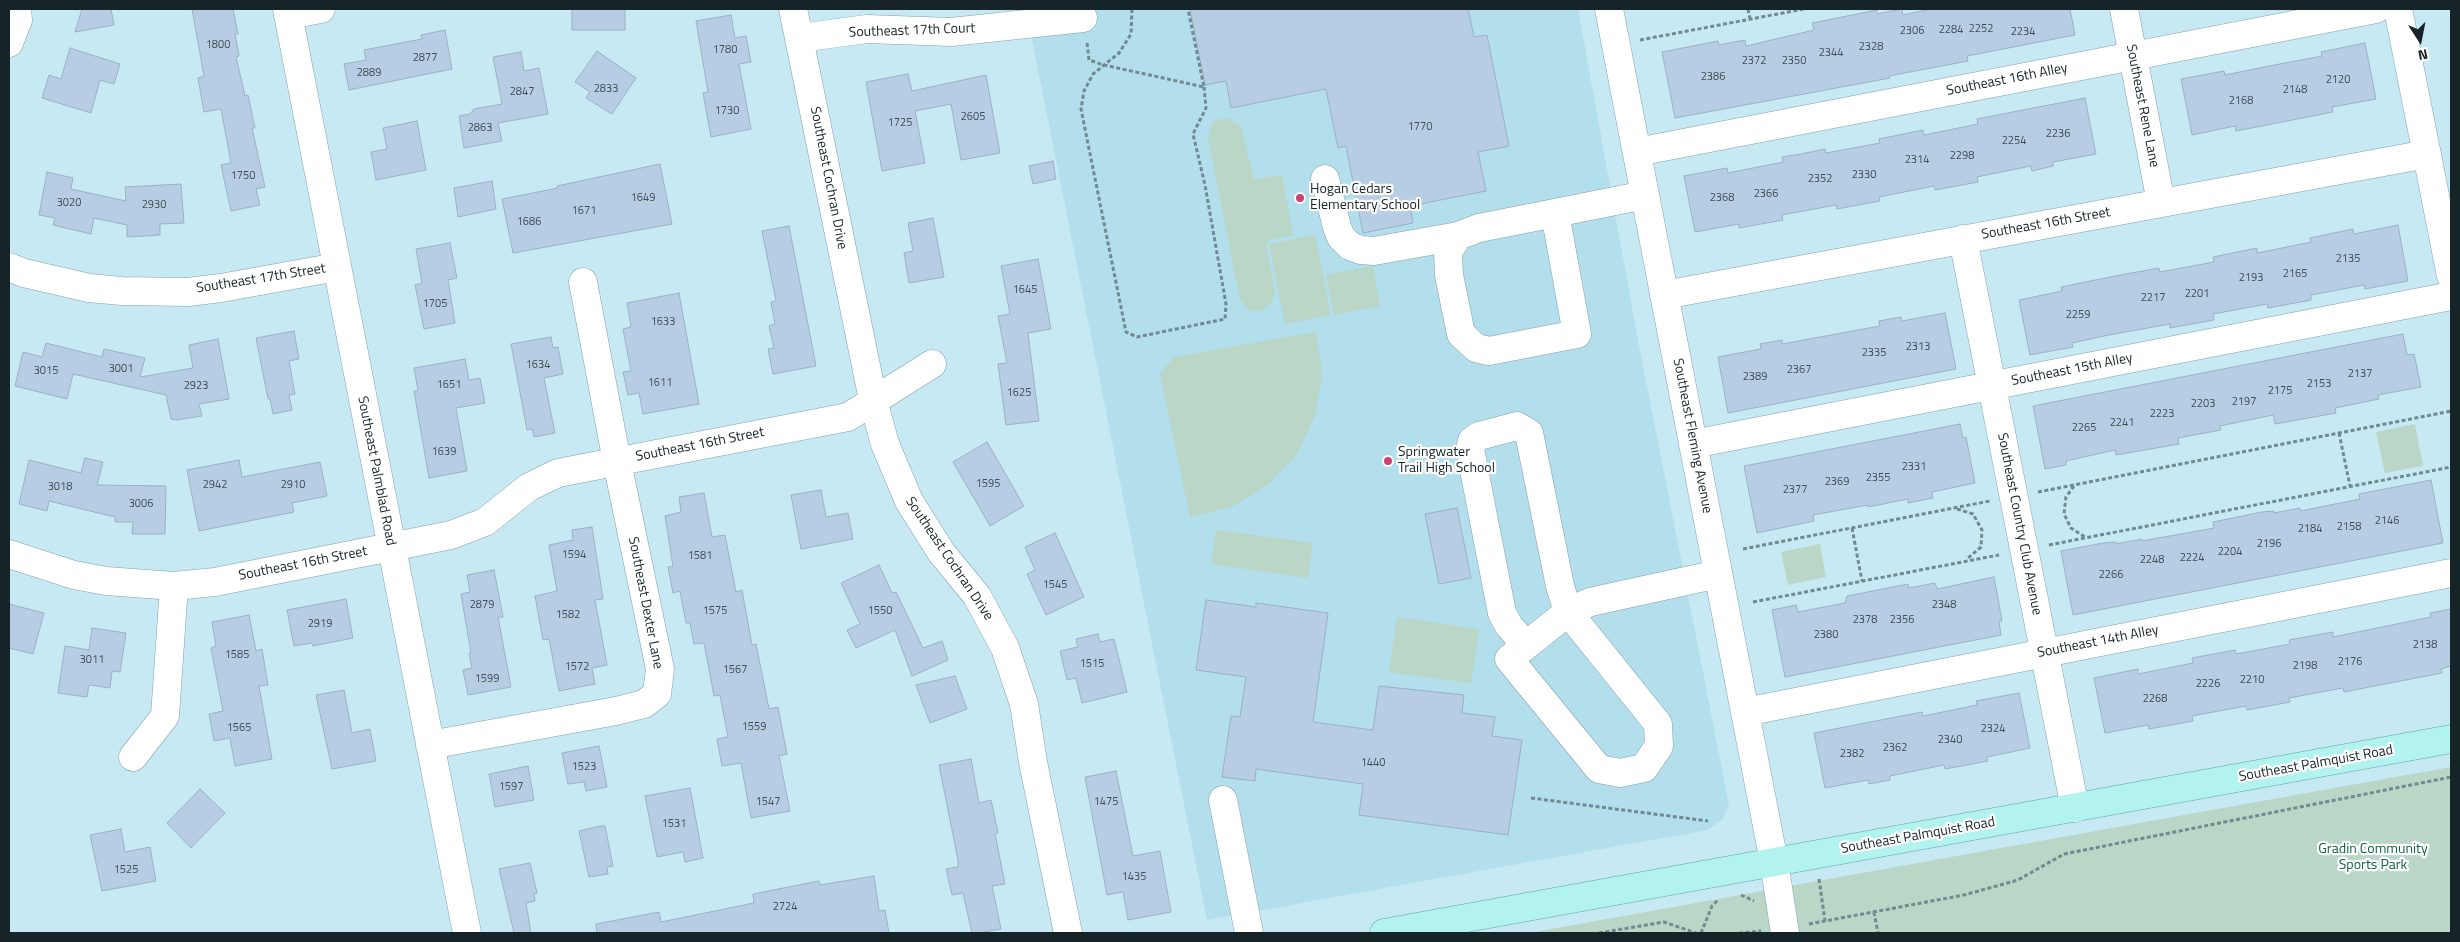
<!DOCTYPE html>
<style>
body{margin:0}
#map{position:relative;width:2460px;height:942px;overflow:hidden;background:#c6e9f4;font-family:"Titillium Web",sans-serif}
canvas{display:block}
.frame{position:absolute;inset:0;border:10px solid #162327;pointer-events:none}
.north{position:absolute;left:2395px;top:15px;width:50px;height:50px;-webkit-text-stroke:4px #fff;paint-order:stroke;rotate:169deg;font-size:14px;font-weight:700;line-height:20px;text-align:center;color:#162327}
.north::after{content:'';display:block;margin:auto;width:18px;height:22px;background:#162327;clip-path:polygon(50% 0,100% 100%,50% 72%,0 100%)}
</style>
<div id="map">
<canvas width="2460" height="942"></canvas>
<div class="frame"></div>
<div class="north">N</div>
</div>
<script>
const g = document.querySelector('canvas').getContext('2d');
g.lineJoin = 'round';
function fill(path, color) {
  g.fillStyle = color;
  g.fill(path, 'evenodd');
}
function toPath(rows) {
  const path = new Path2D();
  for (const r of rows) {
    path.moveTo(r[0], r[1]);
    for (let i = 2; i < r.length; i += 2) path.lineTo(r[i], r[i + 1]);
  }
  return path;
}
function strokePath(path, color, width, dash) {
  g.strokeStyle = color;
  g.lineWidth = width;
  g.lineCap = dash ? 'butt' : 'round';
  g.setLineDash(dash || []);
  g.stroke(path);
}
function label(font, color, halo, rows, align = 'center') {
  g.font = font + ' "Titillium Web",sans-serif';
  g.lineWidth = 4.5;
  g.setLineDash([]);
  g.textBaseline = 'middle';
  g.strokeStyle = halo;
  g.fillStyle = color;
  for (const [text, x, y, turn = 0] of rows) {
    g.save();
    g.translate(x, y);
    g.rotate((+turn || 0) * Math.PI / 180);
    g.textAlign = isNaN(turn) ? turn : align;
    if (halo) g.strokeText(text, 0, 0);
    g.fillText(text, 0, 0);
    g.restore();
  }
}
const built = toPath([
 [1026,9,1578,9,1638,340,1729,805,1722,820,1707,830,1207,920]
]);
const green = toPath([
 [1228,118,1241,126,1254,179,1282,175,1293,235,1270,240,1266,244,1275,294,1270,305,1260,311,1249,310,1240,300,1208,137,1212,124,1216,120],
 [1315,235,1331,315,1285,324,1269,244],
 [1373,266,1380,306,1334,315,1326,275],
 [1316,332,1322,374,1315,416,1297,454,1268,485,1231,507,1190,517,1160,374,1174,357],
 [2415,424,2423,466,2385,473,2376,432],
 [1216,530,1313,543,1308,578,1211,564],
 [1820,544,1826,577,1788,585,1781,552],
 [1397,617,1479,629,1471,683,1389,672],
 [2451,767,2451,933,1529,933]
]);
const building = toPath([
 [82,9,111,9,114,25,75,32,82,9],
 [192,9,233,9,238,34,235,34,239,56,236,57,245,96,248,95,255,128,252,128,265,187,256,189,260,205,231,211,221,165,231,163,221,109,204,112,198,78,204,76,192,9],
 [572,9,625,9,625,30,572,30,572,9],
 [1190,9,1468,9,1474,37,1487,35,1509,146,1478,152,1486,191,1410,206,1413,223,1363,233,1346,146,1338,148,1326,89,1231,108,1226,81,1205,85,1190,9],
 [1902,9,1903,15,1931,9,2070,9,2075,35,1967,56,1968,61,1889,76,1890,78,1675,118,1662,52,1718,41,1719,45,1745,40,1746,46,1814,30,1812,23,1877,10,1877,14,1902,9],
 [731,15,735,38,746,36,751,62,739,64,751,129,711,137,703,93,708,92,696,21,731,15],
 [445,30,452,69,349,90,344,64,366,60,364,50,422,39,421,35,445,30],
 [2365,43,2376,99,2332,107,2333,112,2272,124,2236,131,2235,126,2192,135,2181,79,2224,71,2225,75,2264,67,2322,56,2321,52,2365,43],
 [70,48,120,64,114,84,100,80,91,113,42,98,49,75,61,79,70,48],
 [597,51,636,78,612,114,586,98,590,92,575,82,597,51],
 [521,52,524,71,539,68,548,114,498,123,502,141,464,148,459,116,470,114,474,109,502,104,493,57,521,52],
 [908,74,912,91,986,75,1000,153,961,160,951,104,915,111,925,163,882,171,866,82,908,74],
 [2085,98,2096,154,2053,162,2053,166,2032,171,2031,166,1977,177,1978,182,1935,190,1934,186,1879,197,1880,201,1837,209,1836,205,1782,215,1783,220,1739,228,1739,224,1695,232,1684,176,1727,168,1728,173,1783,162,1782,157,1801,154,1825,149,1826,153,1880,143,1879,139,1923,130,1924,135,1978,124,1977,119,2085,98],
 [417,121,426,170,376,180,371,152,387,149,383,128,417,121],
 [1053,161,1056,179,1033,184,1029,166,1053,161],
 [660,164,672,224,513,253,502,199,558,188,557,186,660,164],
 [47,172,73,178,71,189,126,201,125,187,181,184,184,223,160,224,160,235,127,237,127,225,94,218,91,234,53,225,55,218,39,215,47,172],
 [492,181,496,209,458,217,454,188,492,181],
 [933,218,944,277,909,283,904,253,913,251,908,223,933,218],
 [2398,225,2408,281,2365,289,2364,285,2311,295,2311,300,2268,308,2267,304,2213,314,2214,320,2170,328,2170,324,2109,335,2072,343,2073,347,2030,355,2019,300,2062,291,2061,287,2115,276,2159,268,2160,272,2214,262,2213,257,2257,248,2257,253,2282,248,2311,242,2310,238,2353,229,2354,234,2398,225],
 [789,226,816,366,773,374,768,349,774,348,769,326,775,324,771,302,776,301,762,231,789,226],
 [450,243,457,278,448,280,455,323,424,329,415,285,422,283,416,249,450,243],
 [1038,259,1051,329,1028,333,1039,421,1006,425,998,364,1007,363,998,316,1010,314,1001,266,1038,259],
 [679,293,699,404,643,414,639,393,628,395,623,372,631,371,623,329,631,327,627,303,679,293],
 [1945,313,1956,369,1728,413,1718,357,1761,349,1760,344,1782,340,1782,344,1880,326,1879,321,1901,317,1902,321,1945,313],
 [294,331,299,359,289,361,295,394,289,395,292,410,273,414,270,399,268,399,256,338,294,331],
 [2403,334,2407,355,2414,354,2421,387,2378,395,2379,399,2335,408,2336,413,2275,424,2273,415,2220,426,2221,430,2178,438,2179,444,2116,455,2115,450,2066,461,2066,465,2045,469,2033,406,2403,334],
 [551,337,553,348,558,347,563,374,544,378,555,433,534,437,532,429,527,430,511,344,551,337],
 [218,339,229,399,199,404,202,416,177,420,171,419,166,395,73,374,67,399,15,386,23,352,42,357,46,343,102,357,104,349,145,358,140,377,193,368,189,345,218,339],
 [465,359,469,380,480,378,485,403,456,408,467,471,429,478,414,391,418,390,414,368,465,359],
 [1960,424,1963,438,1966,437,1975,483,1932,492,1933,498,1908,503,1908,499,1868,507,1868,505,1813,515,1814,521,1757,533,1744,466,1960,424],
 [987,442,1024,506,990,526,953,462,987,442],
 [85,458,103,462,97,485,166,486,165,534,132,534,133,522,115,522,115,517,49,501,47,511,19,504,29,460,81,473,85,458],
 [239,460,242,477,320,462,327,496,292,503,294,512,199,531,187,470,239,460],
 [2431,480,2443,543,2073,615,2061,551,2103,543,2116,542,2116,544,2142,539,2142,541,2214,528,2213,522,2262,512,2274,511,2274,513,2300,508,2300,511,2360,499,2359,494,2431,480],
 [821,490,826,517,848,513,853,539,801,549,791,495,821,490],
 [704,493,712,537,725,535,736,592,742,590,752,645,756,644,769,709,778,707,787,754,779,756,790,811,751,818,741,763,722,766,717,739,728,737,720,695,714,696,704,643,694,644,690,623,686,623,680,591,673,593,668,567,673,566,665,516,681,512,679,497,704,493],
 [1457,508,1471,578,1439,584,1425,514,1457,508],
 [592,527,603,599,595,600,607,665,592,668,595,684,559,691,549,639,543,640,535,596,557,591,549,545,573,540,572,530,592,527],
 [1055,533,1084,597,1046,615,1027,574,1035,570,1025,547,1055,533],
 [879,565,892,593,896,592,923,648,942,641,948,660,912,676,895,630,856,648,847,630,860,624,841,583,879,565],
 [494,570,503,617,498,617,511,687,468,695,463,670,472,668,469,653,471,653,461,594,470,592,467,575,494,570],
 [1994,577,2002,621,1999,621,2001,635,1785,677,1772,610,1796,605,1798,612,1845,603,1847,596,1908,584,1909,588,1935,583,1937,589,1994,577],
 [346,599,353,638,313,646,312,643,294,646,287,610,346,599],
 [1206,600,1256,607,1256,603,1328,613,1313,722,1373,730,1379,686,1464,695,1462,713,1495,717,1492,736,1522,740,1508,835,1359,815,1363,784,1256,769,1255,781,1222,777,1231,716,1240,717,1246,677,1196,670,1206,600],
 [9,604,44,613,33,654,9,648,9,604],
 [2451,609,2451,666,2441,669,2442,673,2344,692,2343,688,2289,698,2290,702,2247,710,2246,706,2192,716,2193,721,2149,729,2148,725,2105,733,2094,678,2138,669,2138,674,2193,663,2192,658,2235,650,2236,654,2290,644,2289,640,2333,632,2333,637,2431,617,2430,613,2451,609],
 [249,615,256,651,262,649,268,685,259,686,272,759,235,766,230,738,214,741,209,714,223,711,211,648,216,646,212,622,249,615],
 [92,628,126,633,120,672,112,671,110,688,89,685,87,697,58,693,65,646,89,650,92,628],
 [1098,634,1100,642,1114,639,1127,692,1082,703,1076,678,1067,680,1060,651,1078,647,1076,639,1098,634],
 [955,676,967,709,930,723,916,685,955,676],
 [344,690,352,733,370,729,376,761,332,769,316,695,344,690],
 [2019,693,2030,748,1987,757,1988,761,1945,769,1944,765,1890,776,1890,780,1869,784,1868,780,1825,788,1814,733,1922,712,1923,716,1977,705,1976,701,2019,693],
 [599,746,607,787,586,791,584,782,568,784,562,753,599,746],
 [971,759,979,803,991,800,998,833,995,834,1005,884,992,886,1001,929,979,933,972,933,963,893,952,895,946,869,958,867,958,860,939,765,971,759],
 [528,766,534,800,495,807,489,774,528,766],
 [1116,771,1133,856,1160,851,1171,912,1128,920,1123,892,1107,895,1085,777,1116,771],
 [690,788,703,858,685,862,683,852,657,857,645,796,690,788],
 [200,789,225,813,191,848,167,823,200,789],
 [600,826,605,826,613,866,607,867,608,874,589,877,579,831,600,826],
 [121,829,125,852,150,847,156,881,102,891,90,835,121,829],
 [530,863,537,893,534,894,535,901,526,903,531,933,514,933,499,869,530,863],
 [874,876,879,911,885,910,889,933,597,933,596,924,659,912,661,922,754,903,753,894,819,881,820,885,874,876]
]);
const path = toPath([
 [1132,9,1131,34,1119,53,1093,74,1084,91,1081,109,1126,332,1137,337,1225,319,1226,304,1205,185,1193,134,1206,108,1204,87],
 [1748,9,1750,19],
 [1640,40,1804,9],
 [1087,43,1089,60,1104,65,1204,87,1188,9],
 [2339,433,2350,486],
 [2074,486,2066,497,2064,514,2071,528,2085,537],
 [2038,492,2451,411],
 [1957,509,1973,514,1982,530,1981,547,1967,559],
 [1852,528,1862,581],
 [2049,545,2451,467],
 [1743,549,1990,501],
 [1753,602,1999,555],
 [1531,798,1708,821],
 [1819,879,1825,921],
 [1741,895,1754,901],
 [1874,912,1878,933],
 [1809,924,1964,895,2018,880,2064,854,2451,777],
 [1599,933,1664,922,1696,933],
 [1701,933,1712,906,1718,900],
 [1739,933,1761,931]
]);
const minor = toPath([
 [287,9,467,933],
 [793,9,873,400,885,444,909,501,941,552,977,596,1005,648,1024,704,1033,762,1068,933],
 [1609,9,1774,862,1785,933],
 [2124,9,2161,203],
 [2398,9,2451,276],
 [288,15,321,9],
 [800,38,867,29,951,32,1083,18],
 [9,43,18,20,17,9],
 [1637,152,2376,9],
 [1325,179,1337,227,1341,237,1350,246,1361,250,1374,251,1458,236],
 [1555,213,1577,334,1489,351,1476,348,1461,334,1449,275,1448,252,1458,236,1479,228,1555,213,1645,195],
 [1963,239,2075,808],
 [9,267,24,273,89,288,122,291,188,292,221,288,337,267],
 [1664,295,2427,154],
 [1693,444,2451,296],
 [9,554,74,575,106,581,174,586,215,582,451,535,485,522,529,487,558,473,848,417,932,364],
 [1526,645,1509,626,1502,613,1470,449,1472,441,1479,436,1517,426,1529,433,1560,586,1568,612,1658,724,1659,746,1644,768,1620,773,1599,769,1509,659,1568,612,1590,602,1718,574],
 [1745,712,2451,573],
 [430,745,616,711,644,704,657,694,660,669,617,462,583,282],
 [133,757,165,716,174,586],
 [1223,800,1249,933]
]);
const major = toPath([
 [1384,933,2451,739]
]);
const markers = [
 [1300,198,5,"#ce4172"],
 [1388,461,5,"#ce4172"]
];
const numberNames = [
 ["2252",1981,29],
 ["2284",1951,30],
 ["2306",1912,31],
 ["2234",2023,32],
 ["1800",218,45],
 ["2328",1871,47],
 ["1780",725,50],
 ["2344",1831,53],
 ["2877",425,58],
 ["2372",1754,61],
 ["2350",1794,61],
 ["2889",369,73],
 ["2386",1713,77],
 ["2120",2338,80],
 ["2833",606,89],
 ["2148",2295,90],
 ["2847",522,92],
 ["2168",2241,101],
 ["1730",727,111],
 ["2605",973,117],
 ["1725",900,123],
 ["1770",1420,127],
 ["2863",480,128],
 ["2236",2058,134],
 ["2254",2014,141],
 ["2298",1962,156],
 ["2314",1917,160],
 ["2330",1864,175],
 ["1750",243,176],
 ["2352",1820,179],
 ["2366",1766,194],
 ["1649",643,198],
 ["2368",1722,198],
 ["3020",69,203],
 ["2930",154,205],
 ["1671",584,211],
 ["1686",529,222],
 ["2135",2348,259],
 ["2165",2295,274],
 ["2193",2251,278],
 ["1645",1025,290],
 ["2201",2197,294],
 ["2217",2153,298],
 ["1705",435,304],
 ["2259",2078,315],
 ["1633",663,322],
 ["2313",1918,347],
 ["2335",1874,353],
 ["1634",538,365],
 ["3001",121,369],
 ["2367",1799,370],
 ["3015",46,371],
 ["2137",2360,374],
 ["2389",1755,377],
 ["1611",660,383],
 ["2153",2319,384],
 ["1651",449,385],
 ["2923",196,386],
 ["2175",2280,391],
 ["1625",1019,393],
 ["2197",2244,402],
 ["2203",2203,404],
 ["2223",2162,414],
 ["2241",2122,423],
 ["2265",2084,428],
 ["1639",444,452],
 ["2331",1914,467],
 ["2355",1878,478],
 ["2369",1837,482],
 ["1595",988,484],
 ["2942",215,485],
 ["2910",293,485],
 ["3018",60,487],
 ["2377",1795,490],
 ["3006",141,504],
 ["2146",2387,521],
 ["2158",2349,527],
 ["2184",2310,529],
 ["2196",2269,544],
 ["2204",2230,552],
 ["1594",574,555],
 ["1581",700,556],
 ["2224",2192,558],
 ["2248",2152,560],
 ["2266",2111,575],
 ["1545",1055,585],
 ["2879",482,605],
 ["2348",1944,605],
 ["1575",715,611],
 ["1550",880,611],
 ["1582",568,615],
 ["2378",1865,620],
 ["2356",1902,620],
 ["2919",320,624],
 ["2380",1826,635],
 ["2138",2425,645],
 ["1585",237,655],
 ["3011",92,660],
 ["2176",2350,662],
 ["1515",1092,664],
 ["2198",2305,666],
 ["1572",577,667],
 ["1567",735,670],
 ["1599",487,679],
 ["2210",2252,680],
 ["2226",2208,684],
 ["2268",2155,699],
 ["1559",754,727],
 ["1565",239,728],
 ["2324",1993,729],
 ["2340",1950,740],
 ["2362",1895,748],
 ["2382",1852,754],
 ["1440",1373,763],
 ["1523",584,767],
 ["1597",511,787],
 ["1547",768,802],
 ["1475",1106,802],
 ["1531",674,824],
 ["1525",126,870],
 ["1435",1134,877],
 ["2724",785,907]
];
const streetNames = [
 ["Southeast 17th Court",912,31,-2],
 ["Southeast 16th Alley",2007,80,-11],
 ["Southeast Rene Lane",2142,106,79],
 ["Southeast Cochran Drive",828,178,79],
 ["Southeast 16th Street",2046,224,-10],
 ["Southeast 17th Street",261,279,-9],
 ["Southeast 15th Alley",2072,370,-11],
 ["Southeast Fleming Avenue",1692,436,79],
 ["Southeast 16th Street",700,445,-11],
 ["Southeast Palmblad Road",376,471,79],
 ["Southeast Country Club Avenue",2019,524,79],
 ["Southeast Cochran Drive",949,559,56],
 ["Southeast 16th Street",303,564,-11],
 ["Southeast Dexter Lane",645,603,79],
 ["Southeast 14th Alley",2098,642,-11],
 ["Southeast Palmquist Road",2316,764,-10],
 ["Southeast Palmquist Road",1918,836,-10]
];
const poiNames = [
 ["Hogan Cedars",1310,190],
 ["Elementary School",1310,206],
 ["Springwater",1398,453],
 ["Trail High School",1398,469]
];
const parkNames = [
 ["Gradin Community",2373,850],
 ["Sports Park",2373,866]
];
fill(built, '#b3deeb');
fill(green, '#b9d6c6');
fill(building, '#b7cde3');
strokePath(building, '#9ab0c5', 1);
strokePath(minor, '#81a1ac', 29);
strokePath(major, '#5ba5a2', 29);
strokePath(path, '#718991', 3, [4, 2.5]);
strokePath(minor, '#fff', 28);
strokePath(major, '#b3f3ef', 28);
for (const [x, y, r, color] of markers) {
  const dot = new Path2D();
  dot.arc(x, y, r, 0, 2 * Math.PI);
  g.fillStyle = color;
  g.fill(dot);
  strokePath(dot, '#fff', 2);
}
label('11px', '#3e4e56', null, numberNames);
label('14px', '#162327', '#fff', streetNames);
label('14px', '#162327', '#fff', poiNames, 'left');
label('14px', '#106241', '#fff', parkNames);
</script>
